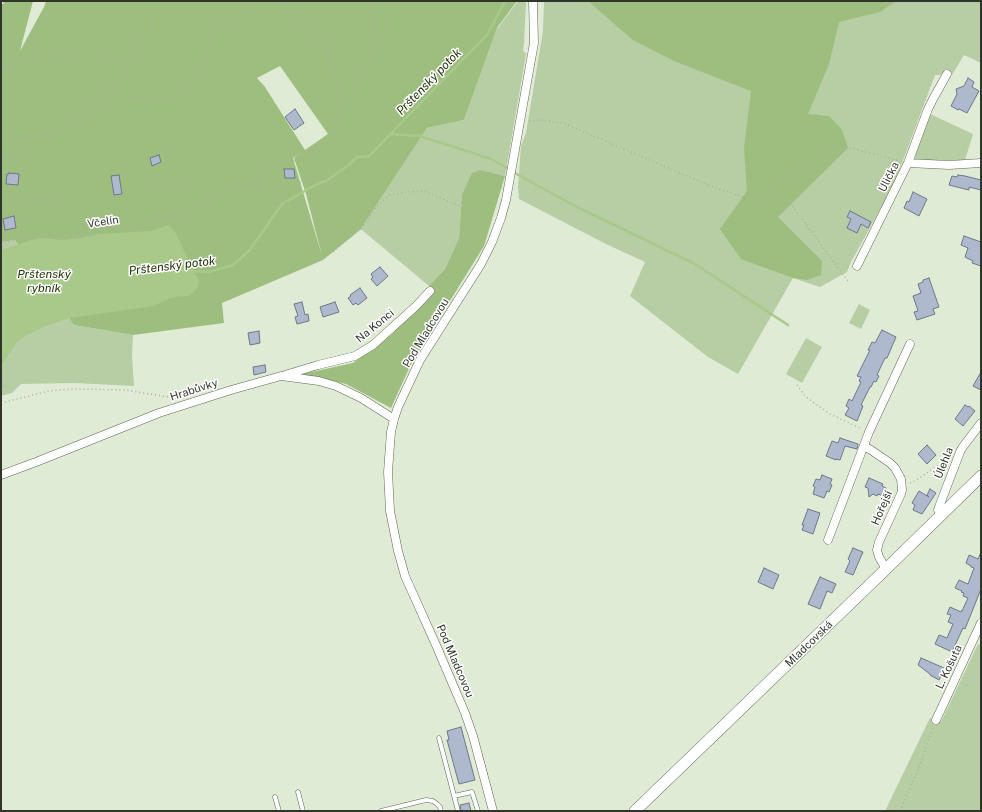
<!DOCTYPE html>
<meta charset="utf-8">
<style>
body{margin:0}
#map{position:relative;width:982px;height:812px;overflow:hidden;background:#e0ebd5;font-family:"Public Sans",sans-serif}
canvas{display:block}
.frame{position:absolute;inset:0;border:2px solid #30352c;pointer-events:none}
</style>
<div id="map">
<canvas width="982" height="812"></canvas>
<div class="frame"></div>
</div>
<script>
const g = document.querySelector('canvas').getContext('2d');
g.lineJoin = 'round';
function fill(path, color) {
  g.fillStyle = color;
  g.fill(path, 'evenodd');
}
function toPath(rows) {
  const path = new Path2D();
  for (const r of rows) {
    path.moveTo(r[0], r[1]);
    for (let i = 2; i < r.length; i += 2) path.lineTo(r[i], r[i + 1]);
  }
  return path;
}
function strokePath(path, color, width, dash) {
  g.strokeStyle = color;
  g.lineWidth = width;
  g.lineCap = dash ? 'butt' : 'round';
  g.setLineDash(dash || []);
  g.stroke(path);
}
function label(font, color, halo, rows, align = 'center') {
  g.font = font + ' "Public Sans",sans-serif';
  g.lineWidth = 3;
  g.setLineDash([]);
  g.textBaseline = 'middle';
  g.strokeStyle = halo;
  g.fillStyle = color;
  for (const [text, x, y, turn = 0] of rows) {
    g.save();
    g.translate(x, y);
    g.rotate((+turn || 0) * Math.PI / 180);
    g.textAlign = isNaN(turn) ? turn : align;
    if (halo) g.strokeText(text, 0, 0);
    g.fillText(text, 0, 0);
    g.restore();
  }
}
const green = toPath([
 [518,1,526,1,524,44,523,50,526,54,505,176,481,170,462,195,459,238,445,269,429,286,362,230,360,230,427,128,464,120,497,28,498,28],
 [544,1,981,1,981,63,964,55,952,75,945,71,940,75,935,75,896,179,883,204,851,262,847,272,820,287,793,278,738,374,708,357,630,296,645,262,606,244,519,199,518,187,521,146,526,133,543,31],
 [930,114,973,134,965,160,915,160,916,153],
 [15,240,74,325,133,335,132,355,134,386,75,383,21,384,12,393,1,396,1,242],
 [859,304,870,310,861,329,849,323],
 [806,338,822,347,802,383,786,374],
 [978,644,981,645,981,811,885,811,930,718,941,722]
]);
const forest = toPath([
 [4,1,33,1,20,51,44,7,46,1,517,1,497,28,464,120,427,128,360,230,323,260,222,303,224,323,133,335,74,325,15,240,1,242,1,4,3,4],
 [280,66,328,134,305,150,265,87,257,78],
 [301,153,294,158,306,194,322,256,293,158],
 [588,1,896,1,880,12,839,22,829,64,808,114,829,116,842,130,848,148,778,217,822,261,821,275,807,280,793,278,741,259,720,229,747,191,744,148,751,91,674,61,633,40],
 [481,170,505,176,484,246,412,362,391,408,346,384,302,374,353,363,391,335,431,293,429,286,445,269,459,238,462,195,472,173]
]);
const water = toPath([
 [169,225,177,235,193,271,199,280,198,287,189,296,173,297,153,306,69,318,43,327,23,337,17,342,1,366,1,250,35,239,42,238,62,240,81,238,99,234,151,231]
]);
const stream = toPath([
 [390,134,420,136,491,159,509,169],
 [513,172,575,206,695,264,788,325],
 [190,271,209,272,233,265,249,251,282,204,317,184,326,181,350,164,357,157,369,156,487,35,505,1]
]);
const building = toPath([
 [968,78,974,82,972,87,979,91,967,113,959,109,958,110,951,106,957,94,956,89,964,86,968,78],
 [295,109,304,123,294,130,285,117,295,109],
 [159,155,161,162,152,166,150,158,159,155],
 [284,169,294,169,295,178,285,178,284,169],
 [9,173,19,174,18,185,6,184,7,174,9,174,9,173],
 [119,175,122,194,114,195,111,176,119,175],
 [958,175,965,176,981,180,981,190,969,187,969,190,949,185,952,176,957,177,958,175],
 [913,192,927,199,919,216,904,208,907,201,909,202,913,192],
 [850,211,871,222,868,228,861,224,857,233,847,228,851,219,847,217,850,211],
 [14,216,16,228,5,230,3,219,14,216],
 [964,236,981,242,981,266,972,263,973,261,965,257,968,248,961,245,964,236],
 [380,267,388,276,377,286,371,279,373,277,371,274,380,267],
 [929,278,939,307,933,309,935,314,917,320,914,312,918,311,913,296,921,293,918,284,923,282,923,280,929,278],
 [360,288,367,298,358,305,356,303,353,305,348,298,351,296,350,295,360,288],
 [302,302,305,315,308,314,309,321,297,324,295,317,298,316,294,304,302,302],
 [335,302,339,312,323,317,320,307,335,302],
 [882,330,896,337,887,358,885,358,877,375,879,376,876,382,874,381,871,387,870,387,861,405,863,406,857,421,845,415,849,408,846,406,849,399,852,401,861,382,859,381,861,377,857,376,870,350,868,350,872,342,875,343,882,330],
 [259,331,260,343,250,345,248,333,259,331],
 [265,365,266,372,254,375,253,367,265,365],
 [981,372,981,390,973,386,981,372],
 [965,405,968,407,969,406,975,411,963,426,955,419,965,405],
 [840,438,858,444,857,449,845,446,840,460,836,459,836,460,826,456,832,441,838,443,840,438],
 [927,445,936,455,927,464,918,454,927,445],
 [822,475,832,479,830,484,832,485,829,492,827,491,824,498,813,494,815,487,813,486,816,479,820,480,822,475],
 [869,478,883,484,882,486,886,488,883,496,878,494,877,496,873,494,869,497,868,488,865,487,869,478],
 [930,489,936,493,922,514,913,510,915,505,912,503,919,491,929,497,927,495,930,489],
 [808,509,820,513,813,534,802,530,804,525,802,525,808,509],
 [853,548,863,552,853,575,845,572,850,561,848,559,853,548],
 [981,552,981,589,965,629,963,628,952,652,935,644,939,635,947,638,953,624,948,622,951,615,947,614,950,607,961,612,962,610,962,611,968,598,963,596,964,593,961,592,962,591,955,588,959,580,968,584,974,568,971,567,971,566,966,563,969,555,978,559,981,552],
 [764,568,779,575,773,589,758,582,764,568],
 [820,577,836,584,832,593,827,591,820,609,808,604,820,577],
 [921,658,944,668,939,680,930,675,930,674,918,665,921,658],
 [461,727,475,780,459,784,447,740,449,740,447,731,461,727],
 [469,803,471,811,461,811,460,805,469,803]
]);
const path = toPath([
 [33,58,41,26,51,1],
 [372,60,375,20,373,1],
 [1,68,10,66,24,60,49,55,99,56,131,61],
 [112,90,127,98,170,99,185,95,195,80,216,31,225,22,248,8,253,1],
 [342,99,352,94,361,77,372,62,392,12,398,1],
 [529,121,541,120,563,123,706,184,742,197,756,196,835,151,851,148,900,161],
 [1,143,12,138,28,138],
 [1,166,4,165,25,150,29,138,68,128,85,111,112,90,125,71,155,19,156,1],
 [150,181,171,185,187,193],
 [252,181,269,192,285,201,314,228,324,240,326,249,332,253,363,226,376,207,390,195,406,192,423,191,461,206],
 [256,183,276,185,295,184,322,176,334,196],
 [765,191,777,194,791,204,848,281],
 [1,204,54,196],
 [1,244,18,239,78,234,100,230,145,224,166,217,239,188,252,181,283,163,296,160,323,144,335,132,342,117,342,99,338,82,323,42,283,1],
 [435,286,443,277,457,249,464,234,466,217,461,206,468,184,481,173,502,178],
 [797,385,806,397,830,414,862,429],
 [1,389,6,385],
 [1,403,49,391,73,389,125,390,175,398],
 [910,483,915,481,949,458],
 [900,811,920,765,933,727]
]);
const lane = toPath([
 [439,738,458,811],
 [298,792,303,811],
 [454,796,472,792,478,811],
 [275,797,279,811],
 [381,811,426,800,433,801,437,804,440,807,441,811]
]);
const street = toPath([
 [908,163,928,109,933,99,947,74],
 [857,266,908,163,949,165,981,163],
 [285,375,318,365,355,356,373,345,416,306,430,291],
 [864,446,871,450,890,463,895,468,901,479,902,490,901,494,879,542,877,550,879,557,886,569],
 [1,475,36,462,159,413,231,390,281,376,319,381,336,386,361,398,394,419],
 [940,516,938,510,939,507,960,452,962,448,981,423],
 [828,540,869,432,910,344],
 [936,720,981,623],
 [493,811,473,736,465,713,436,645,405,576,398,551,390,511,388,472,390,445,391,432,394,419,398,407,420,360,481,264,492,242,501,218,506,200,534,43,533,1]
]);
const secondary = toPath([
 [635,811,886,569,981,476]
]);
const streetNames = [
 ["Ulička",889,177,-63],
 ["Včelín",103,222,-9],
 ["Na Konci",375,326,-39],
 ["Pod Mladcovou",426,333,-59],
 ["Hrabůvky",194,390,-18],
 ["Úlehla",944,463,-68],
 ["Hořejší",882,508,-67],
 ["Mladcovská",809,644,-44],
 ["Pod Mladcovou",455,661,67],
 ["L. Košuta",949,667,-65]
];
const waterNames = [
 ["Prštenský potok",429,82,-46],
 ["Prštenský potok",172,266,-7],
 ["Prštenský",44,274],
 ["rybník",44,288]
];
fill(green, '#b7cda3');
fill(forest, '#9ebe7f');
fill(water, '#a9c98b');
strokePath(stream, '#a9c98b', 2.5);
fill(building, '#aeb9ce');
strokePath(building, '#6d778a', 1);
strokePath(lane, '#5d6855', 5);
strokePath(street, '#5d6855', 9);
strokePath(secondary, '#5d6855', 12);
strokePath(path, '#a9b2a0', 1.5, [1, 3]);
strokePath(lane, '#fff', 4);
strokePath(street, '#fff', 8);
strokePath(secondary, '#fff', 11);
label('11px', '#30352c', '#fff', streetNames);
label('italic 12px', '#213507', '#fff', waterNames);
</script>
